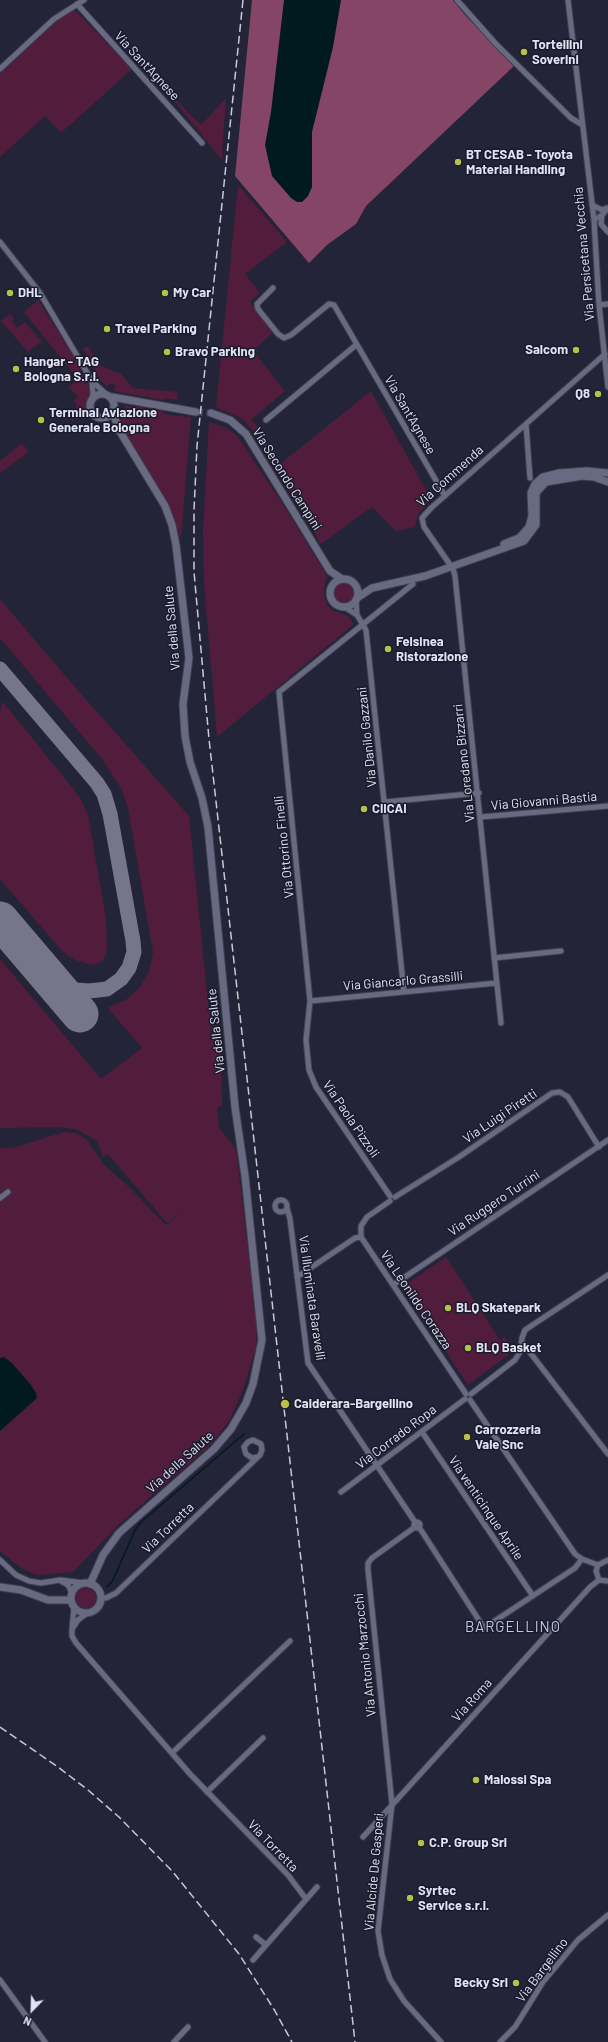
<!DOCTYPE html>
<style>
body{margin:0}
#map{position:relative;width:608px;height:2042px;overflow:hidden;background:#232438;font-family:Barlow,sans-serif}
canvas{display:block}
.north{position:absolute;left:12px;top:1990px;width:40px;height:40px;-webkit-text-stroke:3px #191a2d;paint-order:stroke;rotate:203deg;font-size:11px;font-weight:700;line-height:16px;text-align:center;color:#e2e3f1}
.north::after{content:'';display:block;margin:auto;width:14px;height:18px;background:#e2e3f1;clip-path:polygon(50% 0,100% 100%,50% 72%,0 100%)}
</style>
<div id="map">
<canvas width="608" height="2042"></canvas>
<div class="north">N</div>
</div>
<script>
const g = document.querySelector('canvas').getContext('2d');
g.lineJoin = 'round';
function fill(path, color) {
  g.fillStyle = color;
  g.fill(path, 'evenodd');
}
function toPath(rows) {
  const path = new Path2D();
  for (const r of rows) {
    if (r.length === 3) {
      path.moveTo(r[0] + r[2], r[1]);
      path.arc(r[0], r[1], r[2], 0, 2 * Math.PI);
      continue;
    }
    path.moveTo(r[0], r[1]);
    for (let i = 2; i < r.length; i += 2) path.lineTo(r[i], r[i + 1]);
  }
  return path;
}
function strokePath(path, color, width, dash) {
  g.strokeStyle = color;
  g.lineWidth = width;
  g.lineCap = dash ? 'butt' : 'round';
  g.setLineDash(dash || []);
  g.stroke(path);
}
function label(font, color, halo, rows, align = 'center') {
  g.font = font + ' Barlow,sans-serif';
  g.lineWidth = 3;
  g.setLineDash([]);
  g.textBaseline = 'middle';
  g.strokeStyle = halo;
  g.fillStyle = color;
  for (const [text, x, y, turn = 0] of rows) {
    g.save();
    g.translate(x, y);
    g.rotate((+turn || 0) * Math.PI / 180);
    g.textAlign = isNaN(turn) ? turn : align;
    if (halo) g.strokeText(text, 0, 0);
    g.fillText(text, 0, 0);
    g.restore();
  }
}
const green = toPath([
 [72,11,77,12,132,69,61,133,45,116,0,157,0,74,60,18],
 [164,88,201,125,226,98,222,150,223,157,221,159],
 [238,185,287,242,245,274,260,293,250,302,272,333,253,351,285,391,251,420,257,426,279,465,371,391,431,499,418,514,415,527,396,531,372,507,321,544,253,430,241,418,216,407],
 [38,300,71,352,91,390,87,410,72,421,70,417,77,406,74,400,78,397,69,387,78,379,24,312],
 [10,314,14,319,12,321,17,328,25,322,42,342,42,345,40,342,28,352,1,321],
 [85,347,88,347,100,365,121,374,133,388,178,392,177,400,165,398,164,400,114,391,115,385,110,383,107,387,100,379,83,349],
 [125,406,141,407,163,411,164,414,188,417,191,415,181,539,173,516,164,496,118,421,121,419,119,413,125,410],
 [209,422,227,428,238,437,286,509,324,571,328,578,325,579,324,596,328,606,332,610,348,616,354,624,217,737,204,584,203,531],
 [22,443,29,452,0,473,0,461],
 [344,593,10],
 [0,599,61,671,189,816,211,1032,221,1035,222,1105,217,1108,219,1128,236,1149,257,1325,256,1347,243,1390,230,1419,219,1434,207,1448,120,1523,73,1572,37,1575,21,1568,0,1551,0,1148,13,1148,64,1132,76,1133,87,1140,104,1165,125,1183,166,1225,187,1207,167,1223,108,1154,103,1157,97,1141,78,1130,61,1127,0,1128,0,959,101,1079,142,1048,108,1008,127,999,140,987,149,971,153,953,128,808,122,790,102,759,0,638],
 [2,701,79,796,88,815,106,919,107,946,106,955,101,962,91,965,75,960,62,951,0,879,0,714],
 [446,1257,500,1340,505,1337,512,1349,508,1355,468,1385,403,1286],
 [86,1598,10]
]);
const forest = toPath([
 [252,0,453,0,465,15,514,66,366,206,356,224,327,245,309,263,235,176]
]);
const water = toPath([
 [284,0,341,0,333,47,312,132,312,187,308,196,302,202,297,202,291,198,272,176,265,145,271,112],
 [4,1357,12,1363,31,1385,36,1393,37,1398,0,1431,0,1358]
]);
const stream = toPath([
 [107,1587,113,1580,135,1530,141,1522,244,1434]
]);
const taxiway = toPath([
 [0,669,97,783,104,794,110,814,133,941,134,952,129,968,121,979,107,989,89,991,76,990,61,984,42,970]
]);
const runway = toPath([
 [0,920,80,1014]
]);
const secondaryTunnel = toPath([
 [196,412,211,413]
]);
const street = toPath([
 [457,0,496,44,571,118,581,124],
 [568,0,594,220,599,305,608,387],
 [77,4,202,143],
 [0,69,54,19,84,0],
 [592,205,602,210,607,208],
 [602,215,601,224,608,232],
 [594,220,602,215,608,208],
 [0,242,40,293,92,381,106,394],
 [273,288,257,304,258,309,278,334,284,338,291,335,329,304,334,305,445,496],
 [599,305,608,304],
 [92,382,93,394,92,399],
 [266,420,356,345],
 [526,424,530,478],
 [356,601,357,615],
 [346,608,357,615,366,630,404,992],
 [385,802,479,793],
 [481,817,608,806],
 [494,958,561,951],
 [310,1001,497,983],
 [501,1023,455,576,453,569,424,527,422,518,431,508,605,354],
 [390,1196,316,1087,309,1070,306,1040,310,1001,279,692,413,584],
 [395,1197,459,1157,552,1093,560,1092,568,1097,599,1147],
 [0,1198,8,1192],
 [281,1206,6],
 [390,1201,367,1217,361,1226,361,1237,466,1394],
 [287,1208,290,1219,308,1363,415,1522],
 [297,1277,355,1238,361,1237],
 [393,1285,608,1140],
 [522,1342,608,1454],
 [471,1394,515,1360,520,1352,522,1338,525,1330,608,1275],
 [422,1432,533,1596],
 [341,1492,465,1399],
 [417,1525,3],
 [415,1527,372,1558,368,1563,368,1570,392,1804,378,1931,382,1955,390,1979,404,2001,441,2042],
 [419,1527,484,1628,575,1568,582,1559,575,1554,470,1400],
 [582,1559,598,1565],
 [0,1560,16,1575,29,1581,41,1583,60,1580,84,1583],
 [608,1560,598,1565,596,1571,599,1580,608,1581],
 [61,1581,68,1585,72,1593],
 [102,1598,106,1598,116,1593,260,1455,262,1450,261,1444,253,1440,248,1442,244,1447,246,1454,252,1458,257,1457],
 [74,1607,72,1629,78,1620,86,1614],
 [72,1629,72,1636,76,1643,190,1774,288,1875,306,1899],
 [172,1753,290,1641],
 [207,1792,263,1738],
 [363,1837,590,1587,599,1580],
 [256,1937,266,1945],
 [253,1960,317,1887],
 [0,1980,45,2042],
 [174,2042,188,2027],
 [500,2042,515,2027,543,1982,578,1940,608,1915]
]);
const secondary = toPath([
 [102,406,12],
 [112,397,196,412],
 [211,413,230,420,246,434,330,571,342,579],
 [504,544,519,538,529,527,532,516,531,493,535,484,543,477,559,473,587,471,608,473],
 [344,593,14],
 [357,598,372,588,425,576,524,541,536,525,536,493,546,482,582,476,594,477,608,482],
 [86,1598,15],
 [90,1584,103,1555,119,1533,214,1449,231,1429,246,1403,253,1384,262,1340,245,1176,235,1107,208,827,202,798,190,762,185,736,183,704,189,658,176,545,172,525,165,506,119,430,114,416,114,410],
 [0,1587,21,1590,48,1600,71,1600]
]);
const rail = toPath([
 [243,0,197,446,194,510,194,572,209,739,355,2042],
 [0,1727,58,1767,88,1790,119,1817,173,1872,239,1954,275,2011,292,2042]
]);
const markers = [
 [524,52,4,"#b7c148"],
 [458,162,4,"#b7c148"],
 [10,293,4,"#b7c148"],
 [165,293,4,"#b7c148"],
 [107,329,4,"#b7c148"],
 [576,350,4,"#b7c148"],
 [167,352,4,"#b7c148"],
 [16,369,4,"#b7c148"],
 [598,394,4,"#b7c148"],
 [41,420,4,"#b7c148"],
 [388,649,4,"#b7c148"],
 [364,809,4,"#b7c148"],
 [448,1308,4,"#b7c148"],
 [468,1348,4,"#b7c148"],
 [285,1404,5,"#b7c148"],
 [467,1437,4,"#b7c148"],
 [476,1780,4,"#b7c148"],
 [421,1843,4,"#b7c148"],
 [410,1898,4,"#b7c148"],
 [516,1983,4,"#b7c148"]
];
const poiNames = [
 ["Tortellini",532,45],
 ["Soverini",532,60],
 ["BT CESAB - Toyota",466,155],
 ["Material Handling",466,170],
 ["DHL",18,293],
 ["My Car",173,293],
 ["Travel Parking",115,329],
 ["Salcom",568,350,"right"],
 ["Bravo Parking",175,352],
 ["Hangar - TAG",24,362],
 ["Bologna S.r.l.",24,377],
 ["Q8",590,394,"right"],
 ["Terminal Aviazione",49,413],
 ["Generale Bologna",49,428],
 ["Felsinea",396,642],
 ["Ristorazione",396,657],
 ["CIICAI",372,809],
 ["BLQ Skatepark",456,1308],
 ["BLQ Basket",476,1348],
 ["Calderara-Bargellino",294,1404],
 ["Carrozzeria",475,1430],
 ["Vale Snc",475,1445],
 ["Malossi Spa",484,1780],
 ["C.P. Group Srl",429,1843],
 ["Syrtec",418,1891],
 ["Service s.r.l.",418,1906],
 ["Becky Srl",508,1983,"right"]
];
const streetNames = [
 ["Via Sant'Agnese",147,66,47],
 ["Via Persicetana Vecchia",584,254,-95],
 ["Via Sant'Agnese",410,415,60],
 ["Via Commenda",450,476,-42],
 ["Via Secondo Campini",287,479,58],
 ["Via della Salute",172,628,-95],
 ["Via Danilo Gazzani",367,737,-96],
 ["Via Loredano Bizzarri",464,763,-96],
 ["Via Giovanni Bastia",544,801,-5],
 ["Via Ottorino Finelli",284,847,-96],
 ["Via Giancarlo Grassilli",403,981,-5],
 ["Via della Salute",216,1031,-96],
 ["Via Luigi Piretti",500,1116,-34],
 ["Via Paola Pizzoli",351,1119,56],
 ["Via Ruggero Turrini",494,1203,-34],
 ["Via Illuminata Baravelli",312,1298,82],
 ["Via Leonildo Corazza",416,1300,56],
 ["Via Corrado Ropa",396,1437,-37],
 ["Via della Salute",180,1462,-42],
 ["Via venticinque Aprile",486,1508,56],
 ["Via Torretta",168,1528,-44],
 ["Via Antonio Marzocchi",365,1655,-96],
 ["Via Roma",472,1700,-48],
 ["Via Torretta",273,1846,46],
 ["Via Alcide De Gasperi",374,1872,-85],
 ["Via Bargellino",542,1970,-53]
];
const quarterNames = [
 ["BARGELLINO",513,1627]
];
fill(green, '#521d3c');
fill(forest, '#844567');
fill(water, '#001a20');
strokePath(stream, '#001a20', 1.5);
strokePath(taxiway, '#767688', 15);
strokePath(runway, '#767688', 37);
strokePath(secondaryTunnel, '#404154', 7, [7, 3.5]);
strokePath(street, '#3f4051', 7);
strokePath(secondary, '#3f4051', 9);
strokePath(street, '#686a81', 5);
strokePath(secondary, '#686a81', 7);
strokePath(rail, '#c8c9d8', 1.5, [8, 4]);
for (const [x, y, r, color] of markers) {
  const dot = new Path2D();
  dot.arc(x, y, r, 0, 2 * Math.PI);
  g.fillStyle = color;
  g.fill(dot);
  strokePath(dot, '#191a2d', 1.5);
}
label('bold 13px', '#e2e3f1', '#191a2d', poiNames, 'left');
label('13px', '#e2e3f1', '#191a2d', streetNames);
g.letterSpacing = '1px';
label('15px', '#c5c8e2', '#191a2d', quarterNames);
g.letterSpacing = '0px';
</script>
